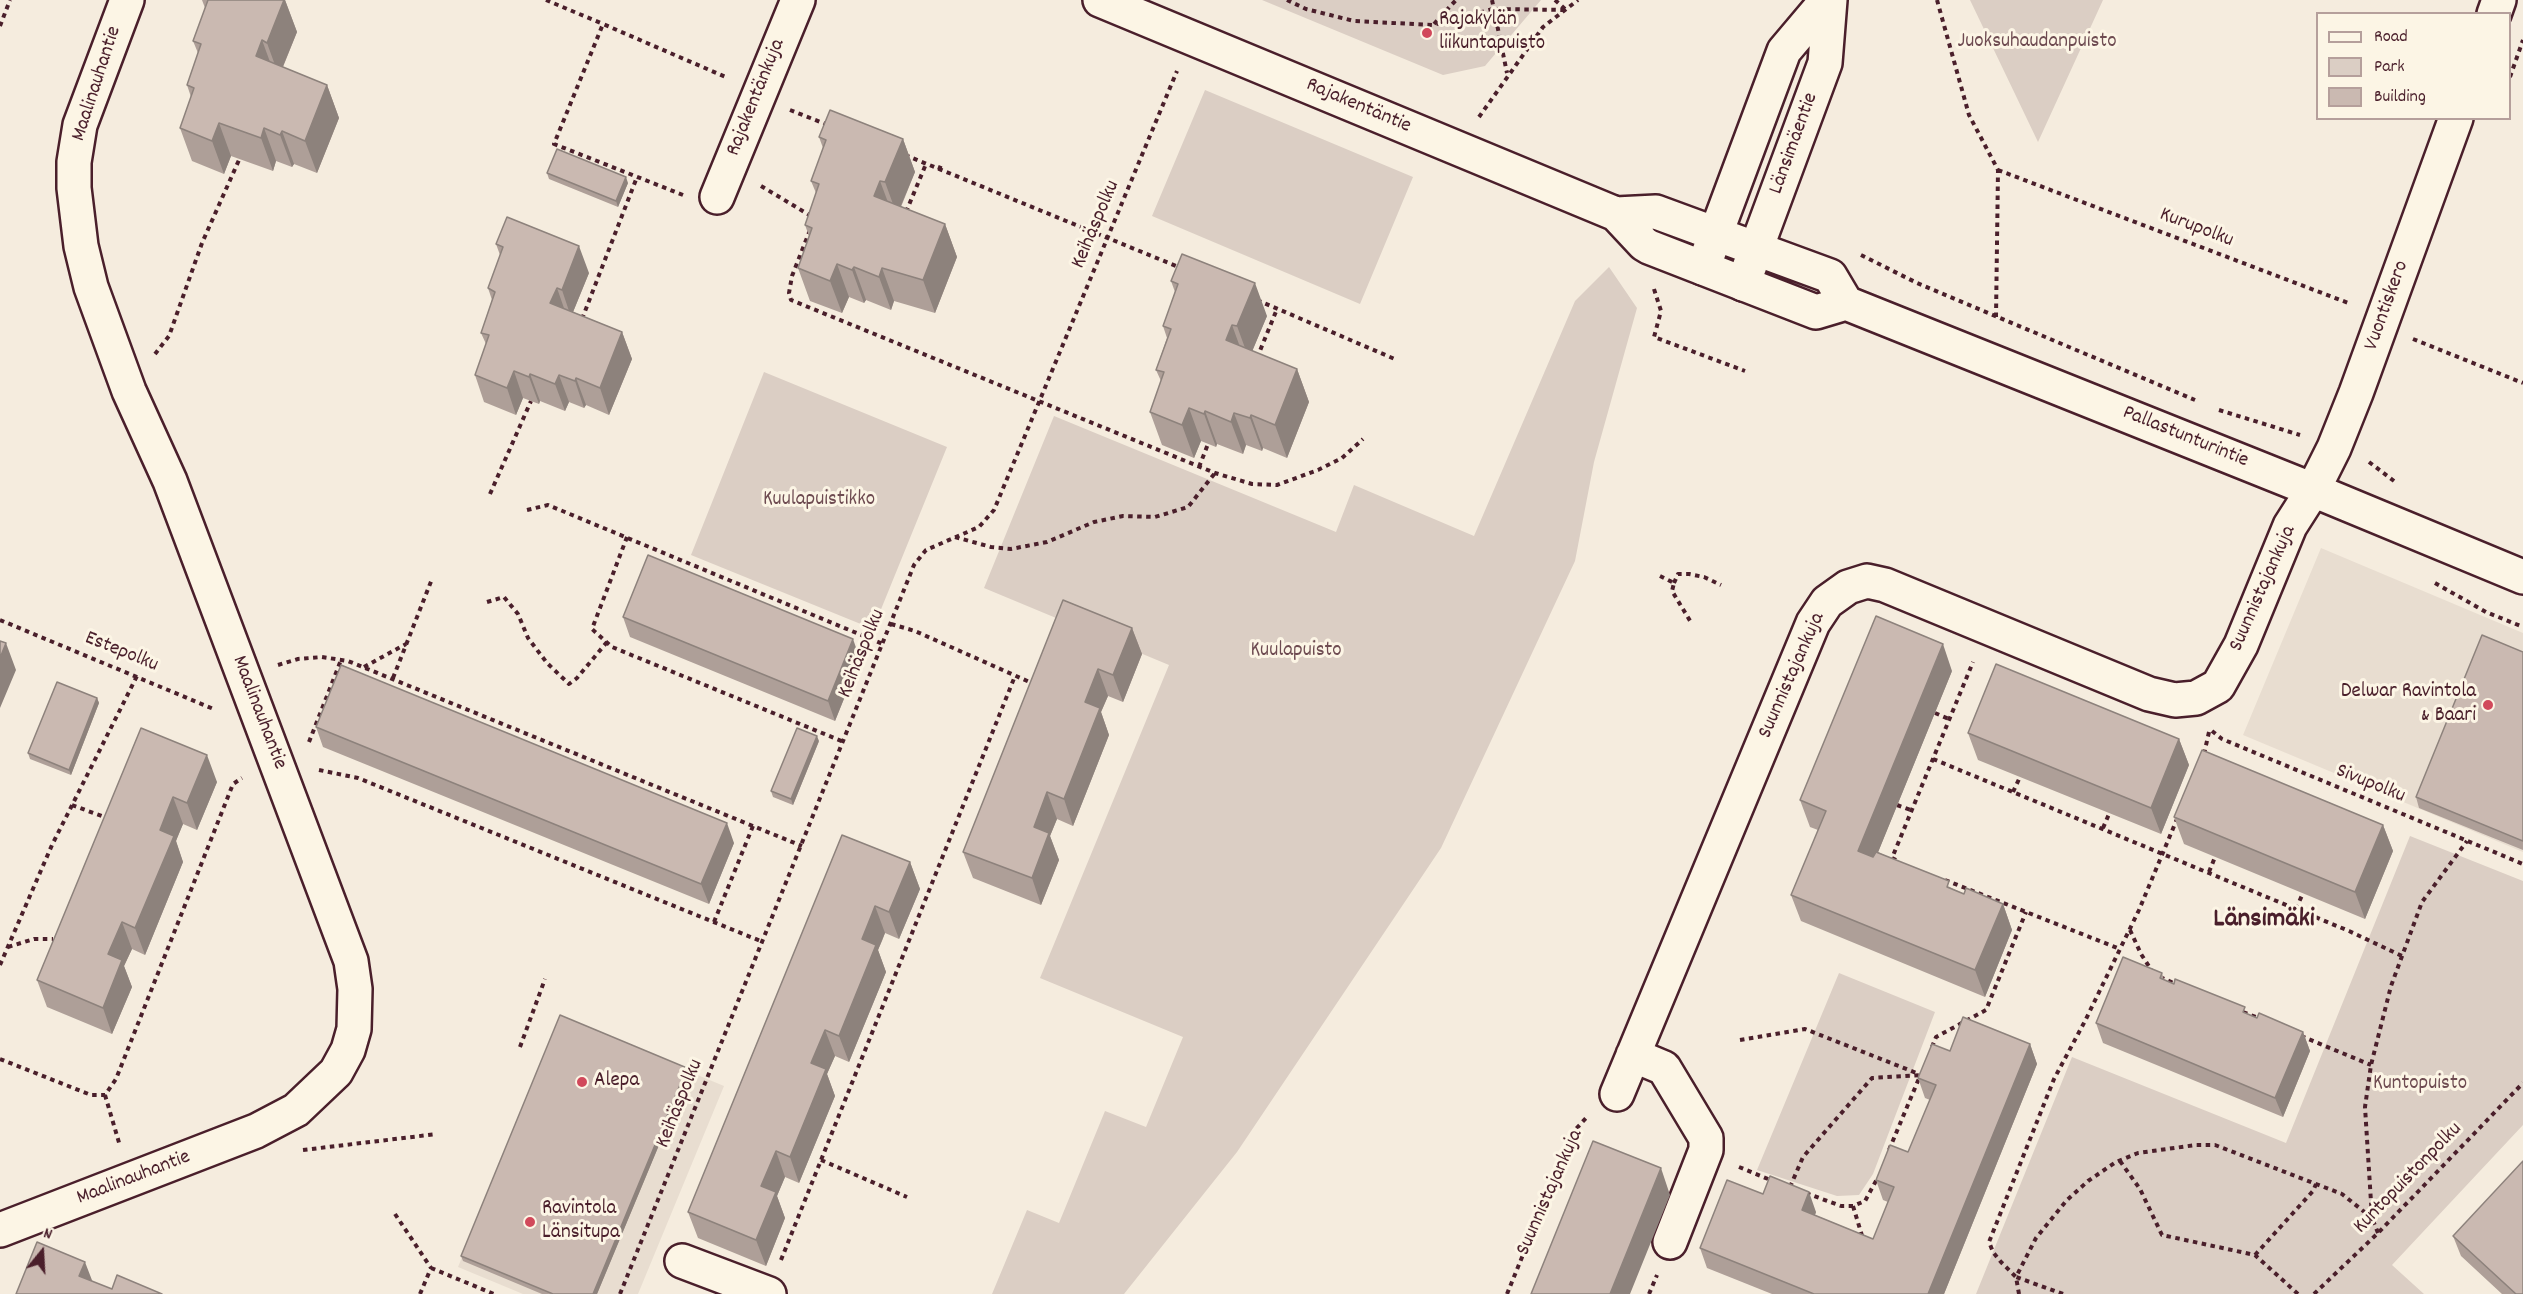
<!DOCTYPE html>
<meta charset="utf-8">
<style>
body{margin:0}
#map{position:relative;width:2523px;height:1294px;overflow:hidden;background:#f5ecde;font-family:Dekko,sans-serif}
canvas{display:block}
.legend{position:absolute;left:2316px;top:12px;width:195px;height:108px;box-sizing:border-box;background:#fcf5e5;border:2px solid #b59f9b;margin:0;padding:8px 10px;list-style:none;font-size:18px;color:#4a1f2b}
.legend li{display:flex;align-items:center;gap:12px;height:30px}
.legend b{width:30px;border:2px solid #b59f9b}
.north{position:absolute;left:12px;top:1222px;width:60px;height:60px;-webkit-text-stroke:4px #fcf5e5;paint-order:stroke;rotate:18deg;font-size:16px;font-weight:700;line-height:24px;text-align:center;color:#4a1f2b}
.north::after{content:'';display:block;margin:auto;width:21px;height:27px;background:#4a1f2b;clip-path:polygon(50% 0,100% 100%,50% 72%,0 100%)}
</style>
<div id="map">
<canvas width="2523" height="1294"></canvas>
<ul class="legend">
<li><b style="height:8px;background:#fcf5e5"></b>Road</li>
<li><b style="height:16px;background:#dbcec4"></b>Park</li>
<li><b style="height:16px;background:#cab9b1"></b>Building</li>
</ul>
<div class="north">N</div>
</div>
<script>
const g = document.querySelector('canvas').getContext('2d');
g.lineJoin = 'round';
function fill(path, color) {
  g.fillStyle = color;
  g.fill(path, 'evenodd');
}
function toPath(rows) {
  const path = new Path2D();
  for (const r of rows) {
    path.moveTo(r[0], r[1]);
    for (let i = 2; i < r.length; i += 2) path.lineTo(r[i], r[i + 1]);
  }
  return path;
}
function strokePath(path, color, width, dash) {
  g.strokeStyle = color;
  g.lineWidth = width;
  g.lineCap = dash ? 'butt' : 'round';
  g.setLineDash(dash || []);
  g.stroke(path);
}
function label(font, color, halo, rows, align = 'center') {
  g.font = font + ' Dekko,sans-serif';
  g.lineWidth = 6;
  g.setLineDash([]);
  g.textBaseline = 'middle';
  g.strokeStyle = halo;
  g.fillStyle = color;
  for (const [text, x, y, turn = 0] of rows) {
    g.save();
    g.translate(x, y);
    g.rotate((+turn || 0) * Math.PI / 180);
    g.textAlign = isNaN(turn) ? turn : align;
    if (halo) g.strokeText(text, 0, 0);
    g.fillText(text, 0, 0);
    g.restore();
  }
}
const built = toPath([
 [2321,548,2523,633,2523,852,2243,735],
 [560,1018,724,1086,638,1294,523,1294,458,1267]
]);
const green = toPath([
 [1262,0,1541,0,1485,66,1443,75],
 [1970,0,2103,0,2038,142],
 [1205,90,1413,177,1360,304,1152,216],
 [1609,267,1637,308,1594,462,1575,561,1441,848,1237,1152,1124,1294,992,1294,1027,1210,1059,1223,1105,1111,1146,1127,1183,1037,1040,978,1169,665,984,588,1054,416,1336,532,1354,485,1474,536,1575,301],
 [764,372,947,447,873,629,691,555],
 [2410,836,2523,881,2523,1125,2392,1265,2424,1294,1976,1294,2072,1057,2286,1143],
 [1839,973,1935,1012,1873,1174,1859,1195,1837,1196,1757,1170]
]);
const path = toPath([
 [546,0,603,24],
 [1287,0,1306,9,1354,21,1433,25,1493,9,1565,10],
 [1492,0,1507,73],
 [1555,0,1565,9],
 [1937,0,1969,115,1998,170,1996,317],
 [1434,24,1456,0],
 [0,26,10,0],
 [2510,77,2523,40],
 [790,110,828,125],
 [1479,117,1543,27,1578,0],
 [905,155,1181,268],
 [939,170,942,162],
 [1998,170,2351,304],
 [761,186,811,216],
 [683,195,554,144,603,24,728,78],
 [906,212,926,164],
 [810,230,792,276,789,293,791,300,1215,473,1252,484,1277,485,1318,470,1342,458,1363,439],
 [1861,255,1917,283,2195,400],
 [1654,289,1661,311,1654,337,1745,371],
 [1257,300,1397,360],
 [582,319,637,177],
 [2413,339,2523,383],
 [155,354,169,336,202,243,239,160],
 [1257,358,1277,309],
 [2219,410,2300,435],
 [2369,462,2394,481],
 [1199,467,1208,444],
 [490,494,531,401],
 [527,510,548,505,883,644],
 [627,537,592,629,612,647,844,742],
 [955,537,991,547,1011,549,1047,542,1094,522,1123,516,1155,517,1188,507,1215,473],
 [1660,576,1674,583,1672,591,1692,624],
 [1674,583,1678,574,1689,574,1704,577,1721,585],
 [2435,583,2486,612,2523,627],
 [487,602,504,597,518,614,528,638,547,663,569,684,577,678,607,642],
 [0,620,216,710],
 [891,624,915,631,1034,684],
 [278,665,298,659,322,657,348,661,802,846],
 [364,667,406,644],
 [393,678,432,579],
 [1935,713,1949,719],
 [2212,731,2222,739,2523,864],
 [309,742,341,660],
 [2204,754,2209,732],
 [1933,759,2349,931,2402,956],
 [319,770,358,778,763,942],
 [2013,792,2020,777],
 [72,805,107,818],
 [1897,805,1911,810],
 [2103,828,2109,814],
 [1896,860,1892,858,1973,662],
 [2209,872,2215,857],
 [1945,880,2120,949],
 [2296,909,2303,893],
 [714,922,753,826],
 [2130,930,2141,954,2152,971],
 [8,947,34,939,53,939],
 [0,965,52,845,137,676],
 [2160,977,2178,985],
 [2243,1012,2261,1019],
 [2301,1036,2371,1065],
 [1740,1040,1805,1029,1919,1074],
 [520,1047,545,979],
 [1932,1047,1936,1037,1986,1010,2026,912],
 [0,1059,91,1095,105,1095,116,1079,233,784,242,778],
 [105,1095,120,1146],
 [303,1150,437,1134],
 [1889,1150,1920,1076],
 [821,1160,907,1197],
 [2120,1161,2140,1189,2162,1235,2255,1255,2298,1294],
 [1739,1167,1773,1181],
 [1790,1187,1803,1157,1872,1078,1921,1075],
 [1806,1193,1841,1206,1853,1206,1865,1201,1877,1179],
 [1853,1206,1863,1239],
 [395,1214,431,1268],
 [2378,1233,2372,1218,2365,1107,2371,1065,2391,986,2422,902,2467,841],
 [2255,1255,2313,1191,2316,1184],
 [781,1260,1015,676],
 [431,1268,494,1294],
 [420,1294,431,1268],
 [620,1294,914,565,926,550,979,527,994,510,1177,71],
 [1507,1294,1573,1132,1588,1116],
 [1649,1294,1657,1275],
 [2019,1294,2016,1277,2001,1262,1993,1252,1989,1242,2054,1079,2085,1021,2139,910,2177,819],
 [2063,1294,2016,1277,2036,1238,2067,1200,2088,1181,2116,1162,2138,1153,2196,1145,2215,1145,2342,1194,2372,1218],
 [2314,1294,2378,1233,2523,1083]
]);
const minor = toPath([
 [1100,0,1616,214,1644,244,1649,247,1816,312,1846,303],
 [2494,14,2499,0],
 [717,197,798,0],
 [1616,214,1656,212,1830,276,1846,303,2313,490,2523,577],
 [1633,1055,1664,1068,1706,1138,1706,1150,1670,1242],
 [1617,1094,1813,623,1827,602,1848,587,1867,581,1885,585,2149,694,2175,700,2196,698,2218,686,2241,645,2290,526,2313,490,2334,448,2356,393,2456,118],
 [0,1230,256,1131,296,1110,336,1072,348,1050,354,1029,355,989,351,961,170,481,129,391,91,287,81,246,74,188,74,162,80,125,127,0],
 [682,1261,769,1294]
]);
const major = toPath([
 [1703,268,1784,51,1827,0],
 [1743,284,1825,63,1830,0]
]);
const wall = toPath([
 [202,0,285,0,297,32,283,67,327,85,339,118,317,173,294,164,292,167,276,161,273,171,231,156,224,174,192,161,180,128,191,97,187,85,198,53,193,41,205,8],
 [819,137,903,139,915,172,901,207,945,224,957,257,935,313,894,301,891,310,866,300,864,303,849,297,842,313,810,301,798,268,809,236,805,225,816,193,811,181,823,148],
 [547,173,628,183,618,207,549,179],
 [496,244,589,273,573,312,622,332,632,359,609,415,586,405,584,408,569,402,565,411,540,401,539,404,523,398,516,415,484,402,475,375,486,344,481,333,492,300,488,288,500,255],
 [1171,281,1267,316,1252,351,1297,369,1309,402,1287,458,1263,448,1262,451,1246,445,1243,454,1217,444,1216,447,1201,441,1194,458,1162,445,1150,412,1161,381,1156,370,1167,338,1163,326,1175,292],
 [1063,600,1132,628,1142,654,1123,702,1108,696,1101,712,1109,735,1073,826,1057,819,1050,836,1059,860,1041,905,973,878,963,852],
 [623,617,860,659,835,721,630,637],
 [2523,652,2523,850,2419,808,2416,797],
 [1952,671,1878,852,1964,894,2003,904,2012,930,1985,997,1801,921,1791,895,1818,830,1810,827,1800,800],
 [97,698,99,703,71,775,30,759,28,753],
 [316,727,734,843,709,904,323,747],
 [141,728,217,782,197,830,183,824,177,838,176,841,183,862,145,955,132,949,125,964,124,966,132,987,112,1034,47,1007,37,980],
 [1968,733,2179,739,2189,765,2161,834,1978,760],
 [819,741,793,805,773,797,771,791],
 [2174,817,2383,825,2393,851,2365,919,2184,844],
 [842,835,910,862,920,889,899,939,885,933,882,941,878,950,886,972,849,1062,835,1056,827,1074,835,1096,799,1183,785,1177,777,1196,785,1218,766,1266,698,1238,688,1212],
 [2162,973,2164,980,2257,1018,2303,1032,2310,1051,2283,1117,2103,1043,2096,1023],
 [2030,1044,2037,1064,1944,1294,1772,1294,1707,1268,1700,1248,1763,1194,1816,1212,1815,1215,1873,1239,1888,1202,1883,1200,1876,1180,1908,1152,1930,1100,1925,1098,1918,1078,1950,1051],
 [689,1073,597,1294,542,1294,463,1261,461,1256],
 [2453,1236,2523,1294,2502,1294,2461,1256]
]);
const shadedWall = toPath([
 [284,0,285,0,297,32,279,76,267,43],
 [262,40,274,73,256,56],
 [327,85,339,118,317,173,305,141],
 [219,123,231,156,224,174,212,141],
 [264,128,276,161,273,171,261,138],
 [282,131,294,164,292,167,280,135],
 [903,139,915,172,897,215,885,182],
 [626,177,628,183,618,207,616,201],
 [880,181,892,213,874,196],
 [945,224,957,257,935,313,923,280],
 [579,246,589,273,571,317,562,290],
 [837,264,849,297,842,313,830,281],
 [854,267,866,300,864,303,852,270],
 [882,268,894,301,891,310,879,277],
 [1255,283,1267,316,1249,359,1237,326],
 [557,288,566,314,550,303],
 [1232,325,1244,358,1226,340],
 [622,332,632,359,609,415,600,388],
 [1297,369,1309,402,1287,458,1275,425],
 [514,371,523,398,516,415,507,388],
 [530,374,540,401,539,404,529,377],
 [559,375,569,402,565,411,555,384],
 [576,378,586,405,584,408,575,381],
 [1189,408,1201,441,1194,458,1182,425],
 [1205,411,1217,444,1216,447,1204,414],
 [1234,413,1246,445,1243,454,1231,422],
 [1251,415,1263,448,1262,451,1250,418],
 [1132,628,1142,654,1123,702,1113,675],
 [853,639,860,659,835,721,828,701],
 [6,643,16,670,0,708,0,658],
 [1943,644,1952,671,1868,877,1858,851],
 [1098,669,1108,696,1101,712,1109,735,1073,826,1064,799,1085,702],
 [97,698,99,703,71,775,69,770],
 [817,736,819,741,793,805,791,799],
 [2179,739,2189,765,2161,834,2151,808],
 [207,755,217,782,197,830,187,803],
 [1047,792,1057,819,1050,836,1059,860,1041,905,1032,878,1034,827],
 [173,797,183,824,176,841,183,862,145,955,135,928,160,830],
 [727,823,734,843,709,904,701,884],
 [2383,825,2393,851,2365,919,2355,892],
 [910,862,920,889,899,939,889,912],
 [2003,904,2012,930,1985,997,1975,970],
 [875,906,885,933,878,950,886,972,849,1062,839,1036,862,939],
 [122,922,132,949,124,966,132,987,112,1034,103,1008,108,954],
 [825,1030,835,1056,827,1074,835,1096,799,1183,790,1157,811,1063],
 [2303,1032,2310,1051,2283,1117,2275,1098],
 [2030,1044,2037,1064,1944,1294,1928,1294],
 [687,1068,689,1073,597,1294,593,1294],
 [776,1151,785,1177,777,1196,785,1218,766,1266,756,1240,761,1186],
 [1661,1168,1670,1195,1630,1294,1610,1294],
 [1809,1192,1816,1212,1809,1230,1802,1210],
 [85,1262,95,1288,79,1276]
]);
const building = toPath([
 [208,0,284,0,267,43,262,40,256,56,327,85,305,141,282,131,280,135,264,128,261,138,219,123,212,141,180,128,194,88,187,85,201,44,193,41,208,0],
 [830,110,903,139,885,182,880,181,874,196,945,224,923,280,882,268,879,277,854,267,852,270,837,264,830,281,798,268,812,228,805,225,819,184,811,181,826,140,819,137,830,110],
 [557,149,626,177,616,201,547,173,557,149],
 [507,217,579,246,562,290,557,288,550,303,622,332,600,388,576,378,575,381,559,375,555,384,530,374,529,377,514,371,507,388,475,375,489,335,481,333,495,292,488,288,503,247,496,244,507,217],
 [1182,254,1255,283,1237,326,1232,325,1226,340,1297,369,1275,425,1251,415,1250,418,1234,413,1231,422,1205,411,1204,414,1189,408,1182,425,1150,412,1164,372,1156,370,1171,329,1163,326,1178,284,1171,281,1182,254],
 [648,555,853,639,828,701,623,617,648,555],
 [1063,600,1132,628,1113,675,1098,669,1085,702,1100,708,1064,799,1047,792,1034,827,1049,833,1032,878,963,852,1063,600],
 [1876,616,1943,644,1858,851,1873,857,1876,852,1949,881,1947,887,1964,894,1966,888,2003,904,1975,970,1791,895,1826,811,1800,800,1876,616],
 [2482,635,2523,652,2523,841,2416,797,2482,635],
 [0,641,6,643,0,658,0,641],
 [1996,664,2179,739,2151,808,1968,733,1996,664],
 [341,665,727,823,701,884,316,727,341,665],
 [57,682,97,698,69,770,28,753,57,682],
 [141,728,207,755,187,803,173,797,167,812,160,830,174,836,135,928,122,922,108,954,122,960,103,1008,37,980,141,728],
 [797,728,817,736,791,799,771,791,797,728],
 [2202,750,2383,825,2355,892,2174,817,2202,750],
 [842,835,910,862,889,912,875,906,872,914,862,939,876,945,839,1036,825,1030,811,1063,826,1069,790,1157,776,1151,761,1186,776,1192,756,1240,688,1212,842,835],
 [2123,957,2162,973,2160,978,2174,984,2175,979,2245,1007,2243,1012,2257,1018,2259,1013,2303,1032,2275,1098,2096,1023,2123,957],
 [560,1015,687,1068,593,1294,553,1294,461,1256,560,1015],
 [1963,1017,2030,1044,1928,1294,1814,1294,1700,1248,1727,1180,1763,1194,1770,1176,1809,1192,1802,1210,1873,1239,1894,1187,1876,1180,1890,1145,1908,1152,1936,1085,1918,1078,1932,1044,1950,1051,1963,1017],
 [1593,1141,1661,1168,1610,1294,1531,1294,1593,1141],
 [2523,1161,2523,1294,2516,1294,2453,1236,2523,1161],
 [37,1242,85,1262,79,1276,112,1289,117,1275,162,1294,16,1294,37,1242]
]);
const markers = [
 [1427,33,6,"#d1495b"],
 [2488,705,6,"#d1495b"],
 [582,1082,6,"#d1495b"],
 [530,1222,6,"#d1495b"]
];
const poiNames = [
 ["Rajakylän",1439,21],
 ["liikuntapuisto",1439,45],
 ["Delwar Ravintola",2476,693,"right"],
 ["& Baari",2476,717,"right"],
 ["Alepa",594,1082],
 ["Ravintola",542,1210],
 ["Länsitupa",542,1234]
];
const parkNames = [
 ["Juoksuhaudanpuisto",2037,43],
 ["Kuulapuistikko",819,501],
 ["Kuulapuisto",1296,652],
 ["Kuntopuisto",2420,1085]
];
const streetNames = [
 ["Maalinauhantie",98,84,-72],
 ["Rajakentänkuja",757,98,-68],
 ["Rajakentäntie",1358,107,23],
 ["Länsimäentie",1795,144,-70],
 ["Keihäspolku",1097,225,-67],
 ["Kurupolku",2196,229,21],
 ["Vuontiskero",2388,306,-70],
 ["Pallastunturintie",2185,438,22],
 ["Suunnistajankuja",2264,589,-66],
 ["Estepolku",121,653,22],
 ["Keihäspolku",863,654,-68],
 ["Suunnistajankuja",1793,676,-66],
 ["Maalinauhantie",258,713,69],
 ["Sivupolku",2370,785,22],
 ["Keihäspolku",681,1104,-68],
 ["Maalinauhantie",134,1179,-21],
 ["Kuntopuistonpolku",2409,1179,-46],
 ["Suunnistajankuja",1551,1193,-66]
];
const districtNames = [
 ["Länsimäki",2264,921]
];
fill(built, '#e8ddd0');
fill(green, '#dbcec4');
strokePath(minor, '#4a1f2b', 38);
strokePath(major, '#4a1f2b', 38);
strokePath(path, '#4a1f2b', 4, [4.5, 4.5]);
strokePath(minor, '#fcf5e5', 33);
strokePath(major, '#fcf5e5', 33);
fill(wall, '#ae9f98');
fill(shadedWall, '#8d827c');
fill(building, '#cab9b1');
strokePath(building, '#8d827c', 1.5);
for (const [x, y, r, color] of markers) {
  const dot = new Path2D();
  dot.arc(x, y, r, 0, 2 * Math.PI);
  g.fillStyle = color;
  g.fill(dot);
  strokePath(dot, '#fcf5e5', 2);
}
label('21px', '#4a1f2b', '#fcf5e5', poiNames, 'left');
label('21px', '#6e4b51', '#fcf5e5', parkNames);
label('21px', '#4a1f2b', '#fcf5e5', streetNames);
label('bold 27px', '#4a1f2b', '#fcf5e5', districtNames);
</script>
